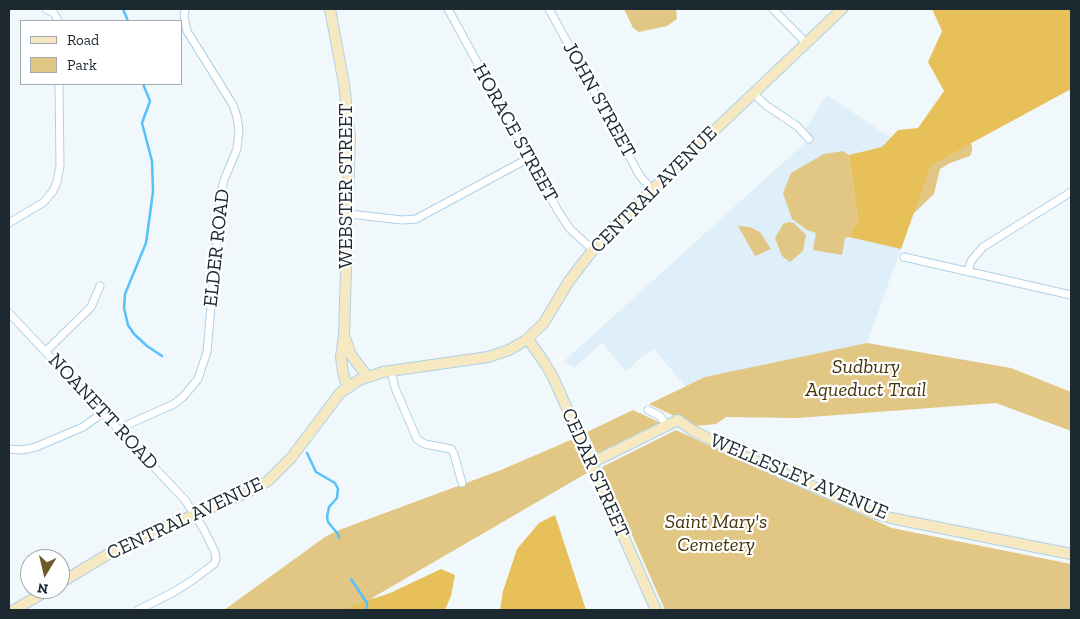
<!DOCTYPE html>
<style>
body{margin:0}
#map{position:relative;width:1080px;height:619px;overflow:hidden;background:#f1f8fc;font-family:"Zilla Slab",serif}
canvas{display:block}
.frame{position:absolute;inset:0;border:10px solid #1c2931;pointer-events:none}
.legend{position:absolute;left:20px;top:20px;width:162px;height:65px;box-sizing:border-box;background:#fff;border:1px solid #a4a9ad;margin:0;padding:6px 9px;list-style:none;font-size:15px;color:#1c2931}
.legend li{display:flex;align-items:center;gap:10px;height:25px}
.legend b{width:25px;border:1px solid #a4a9ad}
.north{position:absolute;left:20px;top:549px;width:50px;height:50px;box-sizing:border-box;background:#fff;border:1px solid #a4a9ad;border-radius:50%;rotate:189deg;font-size:14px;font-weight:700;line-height:20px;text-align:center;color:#1c2931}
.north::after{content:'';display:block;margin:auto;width:18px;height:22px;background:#6e5a29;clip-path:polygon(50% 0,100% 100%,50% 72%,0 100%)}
</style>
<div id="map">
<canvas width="1080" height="619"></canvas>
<div class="frame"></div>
<ul class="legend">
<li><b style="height:6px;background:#f6e9c2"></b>Road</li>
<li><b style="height:14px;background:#e2c784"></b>Park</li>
</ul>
<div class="north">N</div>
</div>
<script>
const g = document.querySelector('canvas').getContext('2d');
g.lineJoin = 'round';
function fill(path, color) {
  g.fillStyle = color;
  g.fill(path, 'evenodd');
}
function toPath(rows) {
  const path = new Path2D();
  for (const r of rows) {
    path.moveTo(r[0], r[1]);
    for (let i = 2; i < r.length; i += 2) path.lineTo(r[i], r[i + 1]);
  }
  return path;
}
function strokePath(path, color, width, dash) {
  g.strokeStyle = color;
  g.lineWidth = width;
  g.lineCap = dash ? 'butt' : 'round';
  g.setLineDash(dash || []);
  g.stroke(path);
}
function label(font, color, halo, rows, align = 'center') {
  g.font = font + ' "Zilla Slab",serif';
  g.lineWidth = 4.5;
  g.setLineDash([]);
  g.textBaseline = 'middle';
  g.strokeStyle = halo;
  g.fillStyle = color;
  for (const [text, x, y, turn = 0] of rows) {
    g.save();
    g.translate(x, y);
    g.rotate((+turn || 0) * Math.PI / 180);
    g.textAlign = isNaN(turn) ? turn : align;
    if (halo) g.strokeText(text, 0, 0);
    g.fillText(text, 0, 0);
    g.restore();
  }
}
const built = toPath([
 [827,95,931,165,867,343,867,412,798,418,726,417,716,424,655,350,644,355,626,371,602,343,574,368,564,361,807,141,807,126]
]);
const green = toPath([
 [624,9,676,9,677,19,667,26,639,32,633,28],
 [969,140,972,146,972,151,970,156,950,163,940,169,934,194,912,215,914,176],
 [843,151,849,155,858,220,849,237,845,238,842,255,813,250,816,233,807,230,792,219,783,193,791,173,824,154],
 [789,222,794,223,806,235,803,251,790,262,782,256,775,238,783,224],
 [738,226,750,227,760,232,771,249,755,256],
 [867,343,1011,368,1071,392,1071,431,996,403,798,418,726,417,716,424,695,426,649,404,705,377],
 [633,410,661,423,601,453,596,452,587,432],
 [676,430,779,478,892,528,1071,564,1071,610,665,610,602,467],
 [573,439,587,473,372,598,378,600,341,610,224,610,325,537,339,530,501,470]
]);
const forest = toPath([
 [932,9,1070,9,1071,11,1071,89,931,165,901,249,849,237,858,220,849,155,882,147,898,130,918,128,944,91,928,62,942,31],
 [555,515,586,610,500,610,503,591,517,549,539,523],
 [441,569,455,575,451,596,445,610,341,610,390,593]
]);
const stream = toPath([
 [123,9,128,21],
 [143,84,150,101,142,123,152,161,153,192,146,243,125,294,124,308,128,325,134,334,147,346,162,356],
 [307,453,316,472,335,483,338,489,337,498,329,507,327,517,328,522,338,534,339,538],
 [351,579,367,603,367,610]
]);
const street = toPath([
 [46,9,54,13,58,21],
 [448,9,558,211,570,229,593,250],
 [549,9,640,176,652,190],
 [773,9,806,43],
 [753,93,767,106,797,126,809,139],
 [349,214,402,220,416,219,529,158],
 [9,223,44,202,53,191,57,182,60,166,59,84],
 [904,257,1071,295],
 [968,272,971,261,983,247,1071,192],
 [9,313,185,500,203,528,215,552,216,559,214,564,190,582,172,593,138,610],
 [46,351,91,307,100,286],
 [391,371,395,388,417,439,425,444,451,449,454,454,462,483],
 [648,410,660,416,666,425],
 [121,430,129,424,174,404,183,397,198,379,207,352,221,192,224,180,237,149,239,130,237,117,233,105,187,31,184,17,185,9],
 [9,449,22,450,36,447,83,427,104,412]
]);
const secondary = toPath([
 [330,9,344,84,350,137,344,335,341,357,343,372,347,387],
 [345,338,351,355,367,376],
 [528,339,544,362,553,377,656,610],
 [591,463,678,420,692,430,744,456,873,513,891,518,1071,554],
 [60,583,125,544,248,492,268,481,291,458,340,393,359,380,383,372,488,357,509,350,526,340,543,324,569,281,593,250,614,226,842,9],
 [14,610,50,589]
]);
const streetNames = [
 ["JOHN STREET",599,100,61],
 ["HORACE STREET",515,133,61],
 ["WEBSTER STREET",346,186,-90],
 ["CENTRAL AVENUE",654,190,-45],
 ["ELDER ROAD",217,248,-84],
 ["NOANETT ROAD",103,412,47],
 ["CEDAR STREET",595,473,66],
 ["WELLESLEY AVENUE",799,477,23],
 ["CENTRAL AVENUE",185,519,-25]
];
const parkNames = [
 ["Sudbury",866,367],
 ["Aqueduct Trail",866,390],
 ["Saint Mary's",716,522],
 ["Cemetery",716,545]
];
fill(built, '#deeffa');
fill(green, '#e2c784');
fill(forest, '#e8c05a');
strokePath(stream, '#56c1fb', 2.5);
strokePath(street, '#aed1e7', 9);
strokePath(secondary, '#aed1e7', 12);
strokePath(street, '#fff', 7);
strokePath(secondary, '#f6e9c2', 10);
label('20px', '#1c2931', '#fff', streetNames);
label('italic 20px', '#443406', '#fff', parkNames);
</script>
